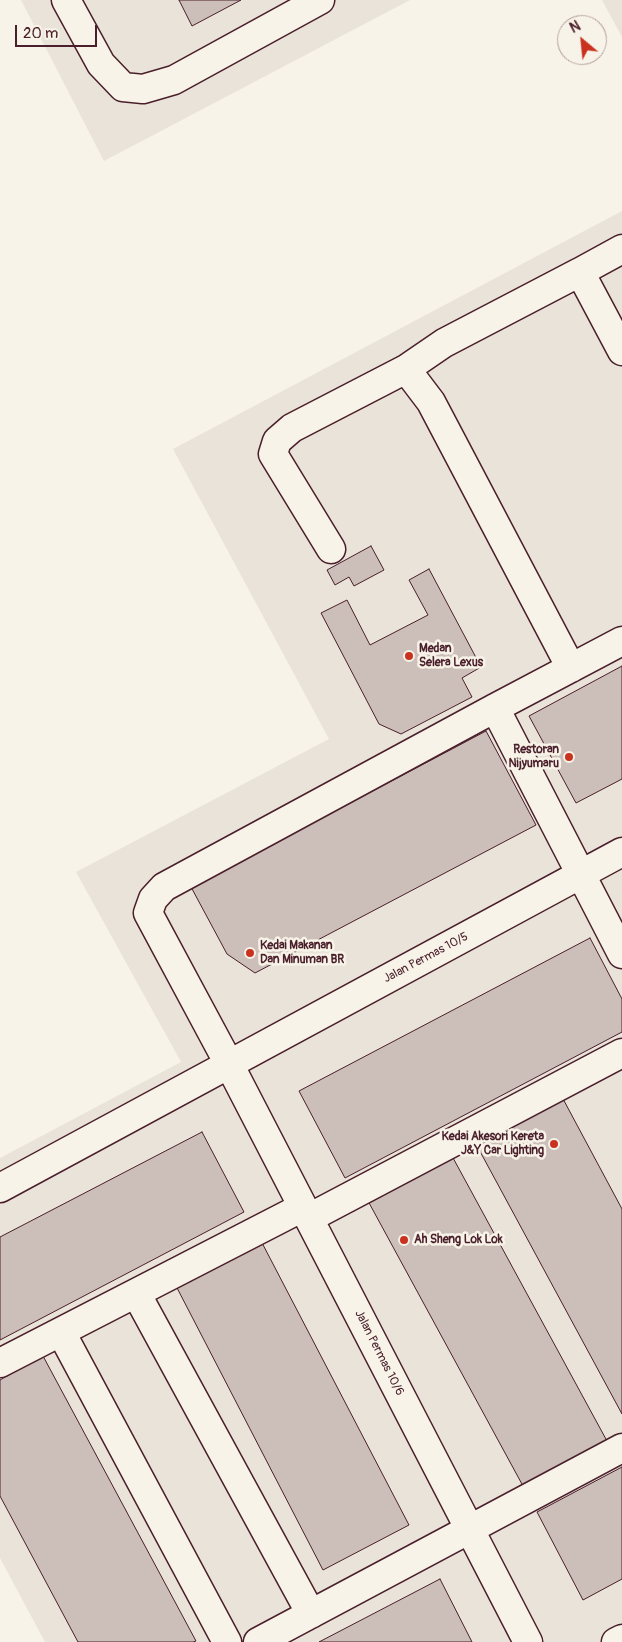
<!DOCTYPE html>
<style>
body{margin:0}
#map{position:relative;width:622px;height:1642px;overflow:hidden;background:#f7f3e8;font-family:Pangolin,sans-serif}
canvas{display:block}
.north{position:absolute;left:557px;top:15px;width:50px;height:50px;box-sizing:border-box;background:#f7f3e8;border:1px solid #b29e9c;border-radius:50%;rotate:332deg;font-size:14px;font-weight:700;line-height:20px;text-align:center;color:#4a1f2b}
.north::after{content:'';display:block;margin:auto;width:18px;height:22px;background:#c8321e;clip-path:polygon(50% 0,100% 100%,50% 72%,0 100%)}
.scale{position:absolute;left:15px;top:25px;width:82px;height:22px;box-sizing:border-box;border:2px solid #4a1f2b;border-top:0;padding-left:6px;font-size:15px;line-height:18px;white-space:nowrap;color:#4a1f2b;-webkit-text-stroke:4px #f7f3e8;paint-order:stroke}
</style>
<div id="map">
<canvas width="622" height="1642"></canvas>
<div class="north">N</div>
<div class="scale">20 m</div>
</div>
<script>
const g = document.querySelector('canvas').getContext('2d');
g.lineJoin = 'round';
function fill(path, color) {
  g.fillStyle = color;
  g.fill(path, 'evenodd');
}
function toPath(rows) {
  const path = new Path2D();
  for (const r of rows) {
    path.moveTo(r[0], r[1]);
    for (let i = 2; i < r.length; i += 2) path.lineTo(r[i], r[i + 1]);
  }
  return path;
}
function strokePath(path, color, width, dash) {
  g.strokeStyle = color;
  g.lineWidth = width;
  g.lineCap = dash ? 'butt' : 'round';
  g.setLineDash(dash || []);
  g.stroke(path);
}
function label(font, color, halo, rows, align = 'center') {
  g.font = font + ' Pangolin,sans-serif';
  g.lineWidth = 5;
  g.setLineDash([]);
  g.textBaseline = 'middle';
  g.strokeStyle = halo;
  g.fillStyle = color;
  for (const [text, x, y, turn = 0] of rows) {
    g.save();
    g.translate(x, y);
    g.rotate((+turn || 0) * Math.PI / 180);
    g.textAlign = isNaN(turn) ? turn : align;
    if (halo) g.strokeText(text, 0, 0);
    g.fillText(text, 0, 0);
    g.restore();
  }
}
const built = toPath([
 [21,0,410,0,104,161],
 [602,0,622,0,622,37],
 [622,211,622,1642,45,1642,0,1558,0,1158,181,1062,76,872,329,739,173,449]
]);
const building = toPath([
 [179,0,241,0,192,26,179,0],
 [371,546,384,570,354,586,349,577,335,585,327,570,371,546],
 [429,569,481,667,462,678,472,697,401,734,379,724,321,613,347,600,370,645,428,615,409,580,429,569],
 [622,666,622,779,576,803,529,716,622,666],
 [486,731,536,825,255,973,227,954,191,887,486,731],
 [590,938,622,999,622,1032,345,1178,299,1091,590,938],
 [562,1097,622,1209,622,1414,476,1144,562,1097],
 [202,1132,244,1212,0,1340,0,1237,202,1132],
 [452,1156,607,1441,523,1486,368,1201,452,1156],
 [260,1239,409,1525,323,1570,175,1284,260,1239],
 [43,1356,196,1641,193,1642,78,1642,0,1496,0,1380,43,1356],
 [622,1467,622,1579,583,1600,537,1512,622,1467],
 [440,1579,472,1642,319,1642,440,1579]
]);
const minor = toPath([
 [66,0,101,64,123,87,143,89,174,80,320,0],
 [622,249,580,272,622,351],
 [331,549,273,454,277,441,292,428,406,369],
 [571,668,431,402,406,369,444,343,580,272],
 [495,708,622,954],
 [0,1188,622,852],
 [309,1218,622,1053],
 [136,1293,311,1614],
 [61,1332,227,1642],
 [0,1363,303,1207],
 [258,1642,622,1448],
 [528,1642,229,1064,148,913,153,899,164,887,495,708,622,641],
 [616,1642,622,1639]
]);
const markers = [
 [409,656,5,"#c8321e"],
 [569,757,5,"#c8321e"],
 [250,953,5,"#c8321e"],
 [554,1144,5,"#c8321e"],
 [404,1240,5,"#c8321e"]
];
const poiNames = [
 ["Medan",419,649],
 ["Selera Lexus",419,663],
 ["Restoran",559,750,"right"],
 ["Nijyumaru",559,764,"right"],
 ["Kedai Makanan",260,946],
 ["Dan Minuman BR",260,960],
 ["Kedai Akesori Kereta",544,1137,"right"],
 ["J&Y Car Lighting",544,1151,"right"],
 ["Ah Sheng Lok Lok",414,1240]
];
const streetNames = [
 ["Jalan Permas 10/5",426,958,-28],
 ["Jalan Permas 10/6",379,1353,63]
];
fill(built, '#eae3da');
fill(building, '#ccbfb9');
strokePath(building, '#4a1f2b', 1);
strokePath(minor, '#4a1f2b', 31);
strokePath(minor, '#f7f3e8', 28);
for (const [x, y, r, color] of markers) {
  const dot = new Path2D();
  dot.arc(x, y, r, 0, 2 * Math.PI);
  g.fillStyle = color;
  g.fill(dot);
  strokePath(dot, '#f7f3e8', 2);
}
label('bold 12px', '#4a1f2b', '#f7f3e8', poiNames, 'left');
label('12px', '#4a1f2b', '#f7f3e8', streetNames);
</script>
